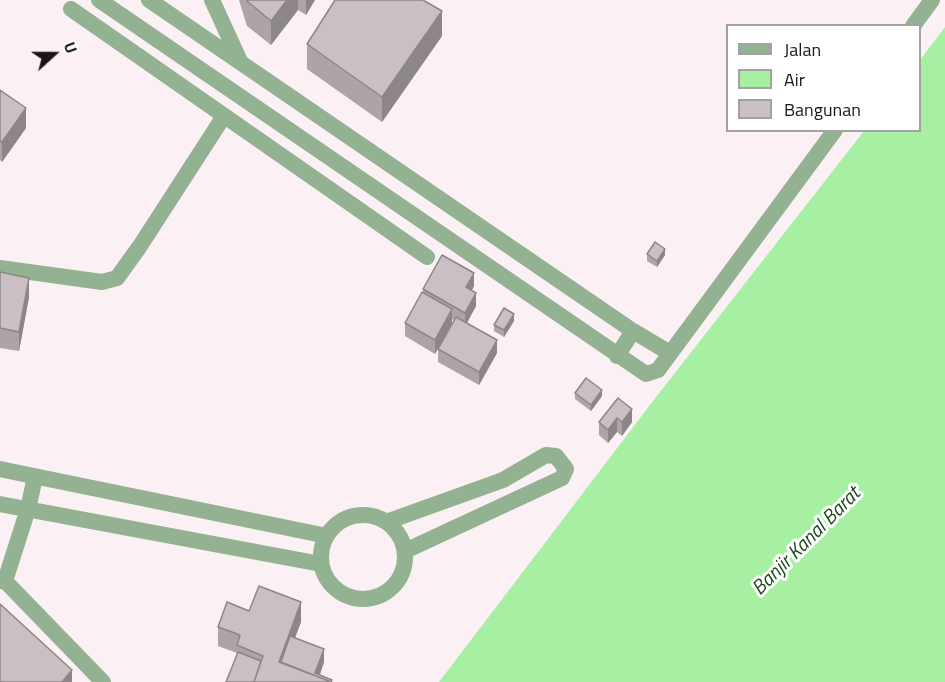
<!DOCTYPE html>
<style>
body{margin:0}
#map{position:relative;width:945px;height:682px;overflow:hidden;background:#fbf0f4;font-family:"Titillium Web",sans-serif}
canvas{display:block}
.legend{position:absolute;left:726px;top:24px;width:195px;height:108px;box-sizing:border-box;background:#fff;border:2px solid #a3a2a2;margin:0;padding:8px 10px;list-style:none;font-size:18px;color:#1a1617}
.legend li{display:flex;align-items:center;gap:12px;height:30px}
.legend b{width:30px;border:2px solid #a3a2a2}
.north{position:absolute;left:24px;top:24px;width:60px;height:60px;-webkit-text-stroke:4px #fff;paint-order:stroke;rotate:69deg;font-size:16px;font-weight:700;line-height:24px;text-align:center;color:#1a1617}
.north::after{content:'';display:block;margin:auto;width:21px;height:27px;background:#1a1617;clip-path:polygon(50% 0,100% 100%,50% 72%,0 100%)}
</style>
<div id="map">
<canvas width="945" height="682"></canvas>
<ul class="legend">
<li><b style="height:8px;background:#93b291"></b>Jalan</li>
<li><b style="height:16px;background:#a7f0a3"></b>Air</li>
<li><b style="height:16px;background:#cabfc3"></b>Bangunan</li>
</ul>
<div class="north">U</div>
</div>
<script>
const g = document.querySelector('canvas').getContext('2d');
g.lineJoin = 'round';
function fill(path, color) {
  g.fillStyle = color;
  g.fill(path, 'evenodd');
}
function toPath(rows) {
  const path = new Path2D();
  for (const r of rows) {
    if (r.length === 3) {
      path.moveTo(r[0] + r[2], r[1]);
      path.arc(r[0], r[1], r[2], 0, 2 * Math.PI);
      continue;
    }
    path.moveTo(r[0], r[1]);
    for (let i = 2; i < r.length; i += 2) path.lineTo(r[i], r[i + 1]);
  }
  return path;
}
function strokePath(path, color, width, dash) {
  g.strokeStyle = color;
  g.lineWidth = width;
  g.lineCap = dash ? 'butt' : 'round';
  g.setLineDash(dash || []);
  g.stroke(path);
}
function label(font, color, halo, rows, align = 'center') {
  g.font = font + ' "Titillium Web",sans-serif';
  g.lineWidth = 6;
  g.setLineDash([]);
  g.textBaseline = 'middle';
  g.strokeStyle = halo;
  g.fillStyle = color;
  for (const [text, x, y, turn = 0] of rows) {
    g.save();
    g.translate(x, y);
    g.rotate((+turn || 0) * Math.PI / 180);
    g.textAlign = isNaN(turn) ? turn : align;
    if (halo) g.strokeText(text, 0, 0);
    g.fillText(text, 0, 0);
    g.restore();
  }
}
const water = toPath([
 [945,27,945,682,439,682,653,401,864,131,920,130,920,60]
]);
const street = toPath([
 [99,0,646,374,658,370,835,130],
 [149,0,633,331,670,353],
 [212,0,239,59],
 [71,9,427,257],
 [913,26,932,0],
 [0,268,102,282,117,278,140,246,224,116],
 [617,356,633,331],
 [0,469,327,536],
 [0,504,321,564],
 [363,557,42],
 [386,522,503,480,546,455,556,456,566,469,562,478,405,551],
 [0,581,5,581,103,682],
 [5,581,28,509,35,477]
]);
const wall = toPath([
 [239,0,315,0,306,15,298,10,271,45,247,26],
 [442,36,382,122,307,69,307,44],
 [0,90,26,128,2,162,0,160],
 [647,254,665,255,657,267,647,261],
 [0,272,29,297,19,351,0,348],
 [474,286,472,290,476,306,467,323,497,353,479,385,438,362,438,349,454,320,452,319,452,323,435,354,405,336,405,323,423,292,423,289],
 [514,321,504,337,494,331,494,325],
 [575,393,602,396,591,411,575,399],
 [618,398,632,422,622,436,617,432,608,443,599,435,599,422],
 [249,611,301,622,295,638,324,662,320,675,332,682,237,655,237,653,218,646,218,627]
]);
const shadedWall = toPath([
 [287,0,298,0,298,10,271,45,271,21],
 [306,0,315,0,306,15],
 [442,11,442,36,382,122,382,97],
 [26,108,26,128,2,162,2,142],
 [665,249,665,255,657,267,657,261],
 [474,273,474,286,466,300,466,287],
 [29,278,29,297,19,351,19,332],
 [476,293,476,306,465,326,465,313],
 [452,309,452,323,435,354,435,340],
 [514,314,514,321,504,337,504,330],
 [497,340,497,353,479,385,479,372],
 [602,390,602,396,591,411,591,405],
 [632,409,632,422,622,436,622,422],
 [617,418,617,432,608,443,608,430],
 [301,602,301,622,283,669,279,662],
 [324,649,324,662,317,682,315,673],
 [72,670,72,682,62,682]
]);
const building = toPath([
 [247,0,287,0,271,21,247,1,247,0],
 [335,0,423,0,442,11,382,97,307,44,335,0],
 [0,90,26,108,2,142,0,141,0,90],
 [655,242,665,249,657,261,647,254,655,242],
 [442,255,474,273,466,287,476,293,465,313,423,289,442,255],
 [0,272,29,278,19,332,0,328,0,272],
 [422,292,452,309,435,340,405,323,422,292],
 [504,308,514,314,504,330,494,325,504,308],
 [456,317,497,340,479,372,438,349,456,317],
 [586,378,602,390,591,405,575,393,586,378],
 [618,398,632,409,622,422,617,418,608,430,599,422,618,398],
 [259,586,301,602,279,662,329,681,329,682,254,682,263,656,237,645,240,635,218,627,227,602,249,611,259,586],
 [0,604,72,670,62,682,0,682,0,604],
 [290,636,324,649,315,673,332,680,331,682,281,662,290,636],
 [238,652,261,661,254,682,226,682,238,652]
]);
const waterNames = [
 ["Banjir Kanal Barat",807,542,-45]
];
fill(water, '#a7f0a3');
strokePath(street, '#93b291', 16);
fill(wall, '#aea4a8');
fill(shadedWall, '#8d8688');
fill(building, '#cabfc3');
strokePath(building, '#8d8688', 1.5);
label('italic 20px', '#194918', '#fff', waterNames);
</script>
